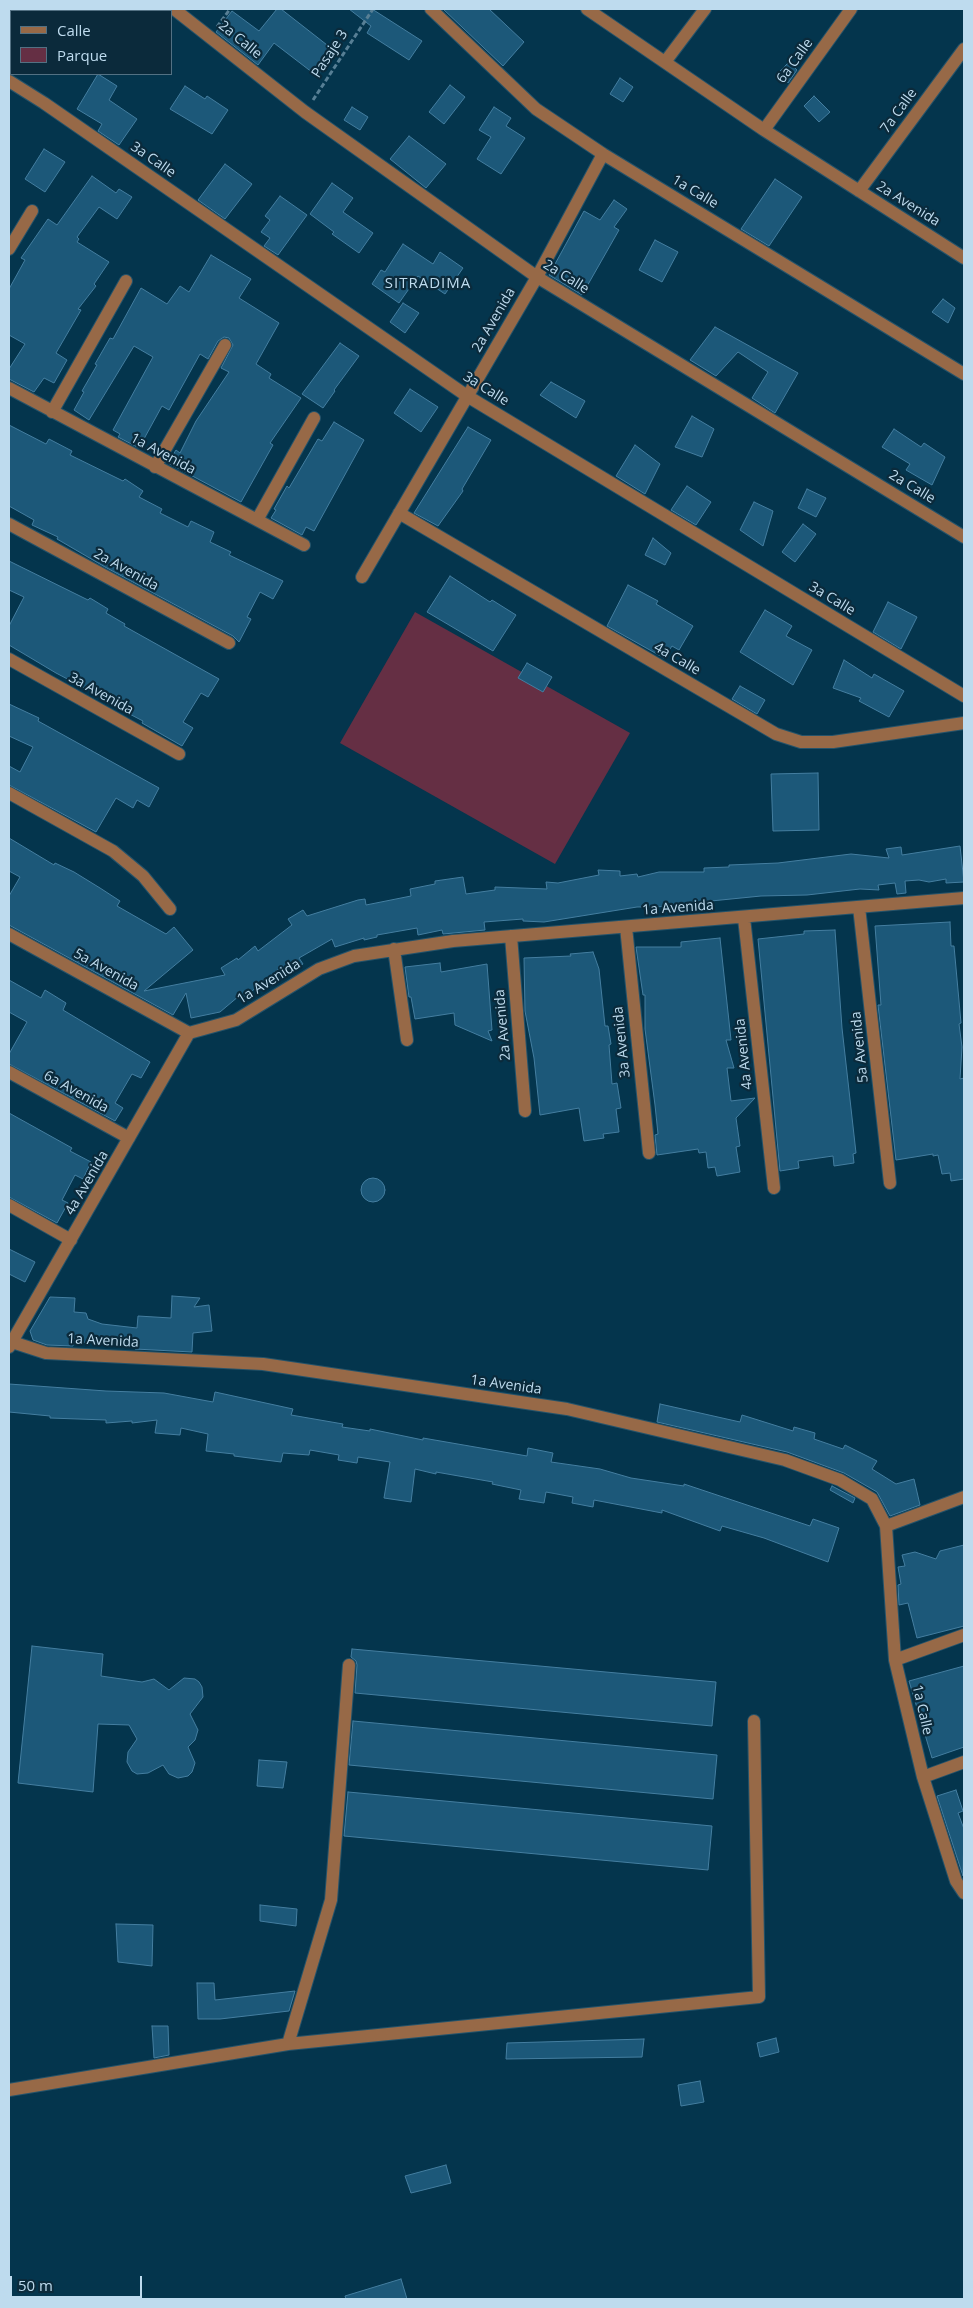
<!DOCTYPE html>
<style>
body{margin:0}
#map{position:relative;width:973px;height:2308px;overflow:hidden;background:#04354d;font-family:"Open Sans",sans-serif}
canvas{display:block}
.frame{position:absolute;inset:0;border:10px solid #bedbee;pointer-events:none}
.legend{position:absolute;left:10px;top:10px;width:162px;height:65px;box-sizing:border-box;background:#0b2a3b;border:1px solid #537183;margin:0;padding:6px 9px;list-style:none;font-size:15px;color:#bedbee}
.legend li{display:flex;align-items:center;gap:10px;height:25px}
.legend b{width:25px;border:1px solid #537183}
.scale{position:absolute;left:10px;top:2276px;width:132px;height:22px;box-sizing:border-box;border:2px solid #bedbee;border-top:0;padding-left:6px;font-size:15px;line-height:18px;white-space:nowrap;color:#bedbee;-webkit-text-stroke:4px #0b2a3b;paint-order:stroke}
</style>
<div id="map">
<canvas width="973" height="2308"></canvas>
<div class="frame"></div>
<ul class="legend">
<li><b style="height:6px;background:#976947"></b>Calle</li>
<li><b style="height:14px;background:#652f44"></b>Parque</li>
</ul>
<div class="scale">50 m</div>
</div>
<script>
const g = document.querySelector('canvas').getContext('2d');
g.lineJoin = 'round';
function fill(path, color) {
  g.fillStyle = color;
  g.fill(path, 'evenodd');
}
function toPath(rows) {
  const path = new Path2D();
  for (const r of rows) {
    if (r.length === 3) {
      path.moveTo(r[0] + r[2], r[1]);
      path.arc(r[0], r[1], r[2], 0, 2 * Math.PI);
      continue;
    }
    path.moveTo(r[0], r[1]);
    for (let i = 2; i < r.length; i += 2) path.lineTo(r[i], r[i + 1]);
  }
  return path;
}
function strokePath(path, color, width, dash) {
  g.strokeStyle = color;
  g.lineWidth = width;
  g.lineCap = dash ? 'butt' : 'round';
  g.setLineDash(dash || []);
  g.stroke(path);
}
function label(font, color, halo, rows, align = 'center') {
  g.font = font + ' "Open Sans",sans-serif';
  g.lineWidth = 4.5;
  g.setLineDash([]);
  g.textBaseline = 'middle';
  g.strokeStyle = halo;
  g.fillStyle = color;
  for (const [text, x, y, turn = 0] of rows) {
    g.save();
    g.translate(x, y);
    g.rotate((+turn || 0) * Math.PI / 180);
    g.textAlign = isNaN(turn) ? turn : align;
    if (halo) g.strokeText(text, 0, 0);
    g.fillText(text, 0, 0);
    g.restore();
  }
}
const green = toPath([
 [415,612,630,733,555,864,340,743]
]);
const building = toPath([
 [277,9,281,9,336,52,317,76,274,43,258,65,216,32,232,11,259,31,277,9],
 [349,9,372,9,422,41,409,60,367,33,371,26,349,9],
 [443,9,489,9,524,42,503,66,443,9],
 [789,62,797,70,788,83,778,73,789,62],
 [98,74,117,86,109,100,137,119,119,145,98,131,102,124,77,109,98,74],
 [620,78,633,87,623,102,610,94,620,78],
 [450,85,465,97,444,124,429,112,450,85],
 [185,86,205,99,207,96,228,110,212,134,170,109,185,86],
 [814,96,830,112,819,122,804,106,814,96],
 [352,107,368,117,360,130,344,120,352,107],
 [494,107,511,118,506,126,525,138,501,174,477,159,491,137,479,130,494,107],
 [409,136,446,164,426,188,390,159,409,136],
 [44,149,65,162,45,192,25,179,44,149],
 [225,164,252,184,225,219,198,200,225,164],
 [92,176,116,193,119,189,132,197,117,219,99,207,77,237,79,239,77,242,109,262,94,284,96,286,78,309,81,310,56,353,67,360,54,383,44,378,34,392,9,379,9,369,25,344,9,335,9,289,25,260,21,258,48,219,57,225,92,176],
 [775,179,802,197,769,246,741,229,775,179],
 [332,183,353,198,343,212,373,233,359,253,332,234,334,232,310,214,332,183],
 [280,196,307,215,278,255,264,246,270,238,261,232,270,220,265,216,280,196],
 [614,200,627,209,614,227,619,230,582,295,549,275,584,211,600,220,614,200],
 [655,240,678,252,662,282,639,270,655,240],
 [403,244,433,264,440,252,463,268,445,294,418,276,399,303,372,284,381,270,385,272,403,244],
 [211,255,251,279,239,298,279,323,256,364,271,374,269,378,301,398,270,443,273,445,241,502,168,463,176,450,180,453,196,421,229,372,221,368,233,345,229,338,224,337,218,341,208,359,200,354,169,410,162,406,139,448,118,437,120,434,113,430,153,357,134,346,89,420,74,410,84,392,82,391,97,365,95,364,110,338,113,339,141,288,167,304,180,286,189,292,211,255],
 [943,299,955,308,948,323,932,312,943,299],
 [403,303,419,313,405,333,390,322,403,303],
 [715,327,798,373,775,413,752,398,768,372,738,352,716,376,690,360,715,327],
 [340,343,359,356,334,390,335,391,323,408,302,394,340,343],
 [551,382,585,401,576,418,540,395,551,382],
 [410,389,438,407,421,432,394,413,410,389],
 [692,416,714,429,702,457,675,447,692,416],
 [334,422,364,440,314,531,306,527,302,535,271,518,276,510,274,509,287,486,289,488,318,439,322,441,334,422],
 [9,425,46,444,49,439,72,451,70,455,123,481,125,479,143,491,139,497,162,509,160,513,188,527,191,521,214,532,210,542,231,552,229,555,283,581,273,599,260,592,247,617,251,619,239,642,233,636,105,567,57,539,58,537,32,525,34,520,9,506,9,425],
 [468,427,491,440,462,489,463,491,438,526,414,513,468,427],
 [894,429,921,447,924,443,945,457,932,485,906,470,910,464,882,447,894,429],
 [635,445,660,464,645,494,616,476,635,445],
 [687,486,711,502,696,525,671,510,687,486],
 [807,489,826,498,816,517,798,508,807,489],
 [754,502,773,511,763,546,740,530,754,502],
 [803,524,816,534,795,562,782,552,803,524],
 [653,538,671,553,665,565,645,555,653,538],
 [9,561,88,600,90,598,108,609,106,613,125,624,124,626,219,679,208,697,201,693,183,722,193,728,182,746,142,723,143,721,118,708,119,706,56,673,9,645,9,626,24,597,9,590,9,561],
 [450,576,490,602,492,600,516,615,493,651,427,612,450,576],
 [628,585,658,601,656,604,693,626,679,650,672,646,664,658,607,626,628,585],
 [888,602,917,617,901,649,873,632,888,602],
 [765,610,792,626,786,636,812,650,793,685,740,652,765,610],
 [844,660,872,678,874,674,904,691,889,717,859,701,861,698,833,688,844,660],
 [527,663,552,677,543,692,518,678,527,663],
 [740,686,765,700,757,714,732,699,740,686],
 [9,704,39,718,38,721,159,788,149,807,137,800,133,808,116,798,96,832,9,785,9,766,20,772,33,747,9,736,9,704],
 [818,773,819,830,773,831,771,774,818,773],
 [9,838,54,865,55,863,74,872,100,888,120,901,117,906,166,934,174,927,193,950,144,991,225,975,221,968,237,958,238,960,255,946,258,951,292,925,288,919,303,910,307,916,358,900,365,899,366,905,411,896,410,889,435,884,435,881,463,877,466,894,495,890,495,887,547,889,546,882,558,883,599,875,598,870,620,871,620,876,637,874,638,877,659,872,704,872,704,868,729,867,729,865,778,863,851,854,889,858,886,849,901,847,902,855,960,846,964,882,946,883,946,879,929,882,919,880,905,881,906,893,897,894,895,883,878,885,879,890,860,889,807,895,761,896,701,902,702,906,637,907,544,922,523,921,523,919,484,922,485,930,443,934,442,930,418,935,417,928,377,935,377,937,364,940,364,938,335,947,332,939,299,958,303,964,287,975,281,967,256,988,241,999,239,996,220,1012,191,1018,186,993,173,1015,9,925,9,896,20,877,9,871,9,838],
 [950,922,951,946,954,946,961,1023,959,1024,962,1047,960,1079,964,1078,964,1179,951,1181,950,1173,942,1174,938,1155,933,1156,933,1154,896,1160,878,1005,881,1005,875,926,950,922],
 [835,930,842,1028,856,1153,853,1154,854,1163,834,1166,833,1156,798,1161,799,1168,780,1171,758,939,804,934,804,931,835,930],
 [720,938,731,1040,726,1040,734,1068,727,1068,731,1101,755,1098,736,1118,740,1146,736,1147,740,1172,717,1176,715,1167,708,1168,706,1152,699,1153,698,1149,657,1155,655,1135,658,1134,655,1105,645,1029,645,995,643,995,636,947,681,947,681,942,720,938],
 [593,952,599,969,605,1026,608,1026,611,1044,609,1045,612,1084,617,1083,621,1108,616,1109,619,1132,603,1134,604,1138,584,1141,579,1108,540,1115,534,1058,525,1011,524,958,571,956,570,954,593,952],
 [440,963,441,972,487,964,492,1030,488,1031,492,1041,455,1025,454,1013,415,1019,411,997,409,997,405,967,440,963],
 [9,980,41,998,45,990,66,1003,63,1010,150,1062,141,1078,132,1074,115,1103,123,1108,115,1121,9,1064,9,1054,27,1022,9,1012,9,980],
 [9,1113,72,1148,70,1151,91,1162,83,1179,75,1175,62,1200,68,1203,57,1223,9,1197,9,1113],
 [373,1190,12],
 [9,1249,35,1262,25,1282,9,1274,9,1249],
 [172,1296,200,1298,194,1307,209,1305,212,1331,193,1333,192,1352,135,1349,136,1348,105,1344,105,1341,73,1343,73,1346,47,1345,33,1340,30,1331,50,1297,75,1298,74,1312,86,1313,88,1319,102,1324,137,1328,138,1316,171,1318,172,1296],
 [9,1384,106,1391,164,1393,213,1402,215,1392,293,1409,291,1415,343,1424,342,1427,370,1431,370,1429,423,1440,423,1438,527,1456,528,1448,553,1453,551,1462,600,1469,631,1478,684,1486,684,1484,810,1526,813,1519,839,1528,828,1562,764,1538,722,1526,720,1531,662,1510,662,1513,594,1500,593,1507,572,1503,573,1497,546,1492,544,1503,519,1499,521,1490,492,1484,493,1482,436,1472,436,1474,415,1469,411,1502,384,1498,390,1462,358,1457,357,1463,338,1460,339,1455,310,1450,309,1455,283,1453,281,1462,234,1456,234,1454,206,1451,208,1434,181,1428,180,1435,155,1433,157,1420,132,1423,132,1421,106,1423,106,1420,50,1418,50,1416,9,1412,9,1384],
 [660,1404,740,1422,742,1415,793,1431,794,1427,815,1433,814,1439,843,1449,845,1445,877,1461,872,1469,896,1484,914,1479,920,1505,890,1516,877,1492,844,1473,787,1452,657,1422,660,1404],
 [832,1486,855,1498,853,1503,830,1490,832,1486],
 [964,1545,964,1626,917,1638,908,1603,899,1605,898,1585,901,1584,898,1567,905,1566,902,1555,915,1552,936,1559,940,1551,964,1545],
 [32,1646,103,1654,101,1676,142,1682,154,1679,169,1690,184,1678,195,1679,199,1682,202,1687,203,1697,190,1714,198,1730,195,1740,188,1747,195,1763,192,1772,188,1776,178,1778,169,1774,163,1765,148,1773,137,1774,132,1771,127,1762,128,1752,137,1739,129,1725,98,1724,93,1792,18,1783,32,1646],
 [352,1649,716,1682,712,1726,355,1693,357,1665,356,1661,351,1657,352,1649],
 [964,1666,964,1747,932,1758,909,1681,964,1666],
 [353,1721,717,1755,713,1799,349,1765,353,1721],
 [259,1760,287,1762,283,1788,257,1786,259,1760],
 [956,1790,963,1811,958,1813,964,1829,963,1876,937,1796,956,1790],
 [348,1792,712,1826,708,1870,344,1836,348,1792],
 [260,1905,297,1909,296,1926,260,1921,260,1905],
 [116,1924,153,1925,152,1966,118,1962,116,1924],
 [197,1983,214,1983,215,2000,295,1991,289,2011,220,2019,198,2019,197,1983],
 [152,2026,168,2026,169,2055,154,2058,152,2026],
 [776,2038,779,2052,760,2057,757,2043,776,2038],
 [644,2039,642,2057,506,2059,507,2043,644,2039],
 [700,2081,704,2102,681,2106,678,2085,700,2081],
 [446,2165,451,2183,411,2193,405,2176,446,2165],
 [401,2279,407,2299,346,2299,345,2296,401,2279]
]);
const path = toPath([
 [217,27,230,9],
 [313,100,373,9]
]);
const minor = toPath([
 [174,9,305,112,537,277,964,537],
 [431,9,536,109,603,154,964,374],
 [587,9,764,130,964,258],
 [665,62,705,9],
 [9,81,44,103,467,396,964,696],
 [764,130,851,9],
 [859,191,964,49],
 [9,249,32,211],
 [9,388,304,545],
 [52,412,126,281],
 [155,467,225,345],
 [399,513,776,734,801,742,833,742,964,723],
 [257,520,314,418],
 [9,524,229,643],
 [362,577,537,277,603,154],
 [9,659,179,754],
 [9,793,113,851,143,876,170,909],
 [859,907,890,1183],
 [744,918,774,1188],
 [626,927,649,1153],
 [9,934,189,1033],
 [511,936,525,1111],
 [394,949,407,1040],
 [189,1033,236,1020,319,969,354,956,453,941,964,898],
 [9,1072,129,1138],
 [9,1205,71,1240],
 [9,1341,46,1353,263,1364,567,1409,785,1460,840,1480,872,1499,886,1526,964,1497],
 [9,1347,189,1033],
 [886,1526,895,1660,923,1777,956,1881,964,1893],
 [895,1660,964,1635],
 [923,1777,964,1762],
 [288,2044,331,1900,349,1665],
 [9,2090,288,2044,759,1997,754,1721]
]);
const streetNames = [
 ["2a Calle",240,40,39],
 ["Pasaje 3",330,54,-57],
 ["6a Calle",795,61,-54],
 ["7a Calle",899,111,-54],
 ["3a Calle",153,160,35],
 ["1a Calle",695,192,31],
 ["2a Avenida",908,204,32],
 ["2a Calle",566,277,32],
 ["2a Avenida",494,320,-60],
 ["3a Calle",486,389,32],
 ["1a Avenida",163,454,28],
 ["2a Calle",912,487,31],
 ["2a Avenida",126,570,29],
 ["3a Calle",832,599,31],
 ["4a Calle",677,659,30],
 ["3a Avenida",101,694,29],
 ["1a Avenida",678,908,-4],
 ["5a Avenida",106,970,29],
 ["1a Avenida",269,982,-32],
 ["2a Avenida",503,1025,-95],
 ["3a Avenida",622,1042,-96],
 ["5a Avenida",860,1047,-96],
 ["4a Avenida",744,1054,-96],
 ["6a Avenida",76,1092,29],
 ["4a Avenida",87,1183,-60],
 ["1a Avenida",103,1341,3],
 ["1a Avenida",506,1385,8],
 ["1a Calle",922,1710,77]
];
const neighbourhoodNames = [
 ["SITRADIMA",428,284]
];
fill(green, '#652f44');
fill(building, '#1c5879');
strokePath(building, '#447ea0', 1);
strokePath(minor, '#25536a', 14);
strokePath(path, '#577f95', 3, [5, 2.5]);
strokePath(minor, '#976947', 12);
label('14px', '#bedbee', '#0b2a3b', streetNames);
g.letterSpacing = '1px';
label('15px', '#bedbee', '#0b2a3b', neighbourhoodNames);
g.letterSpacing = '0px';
</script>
